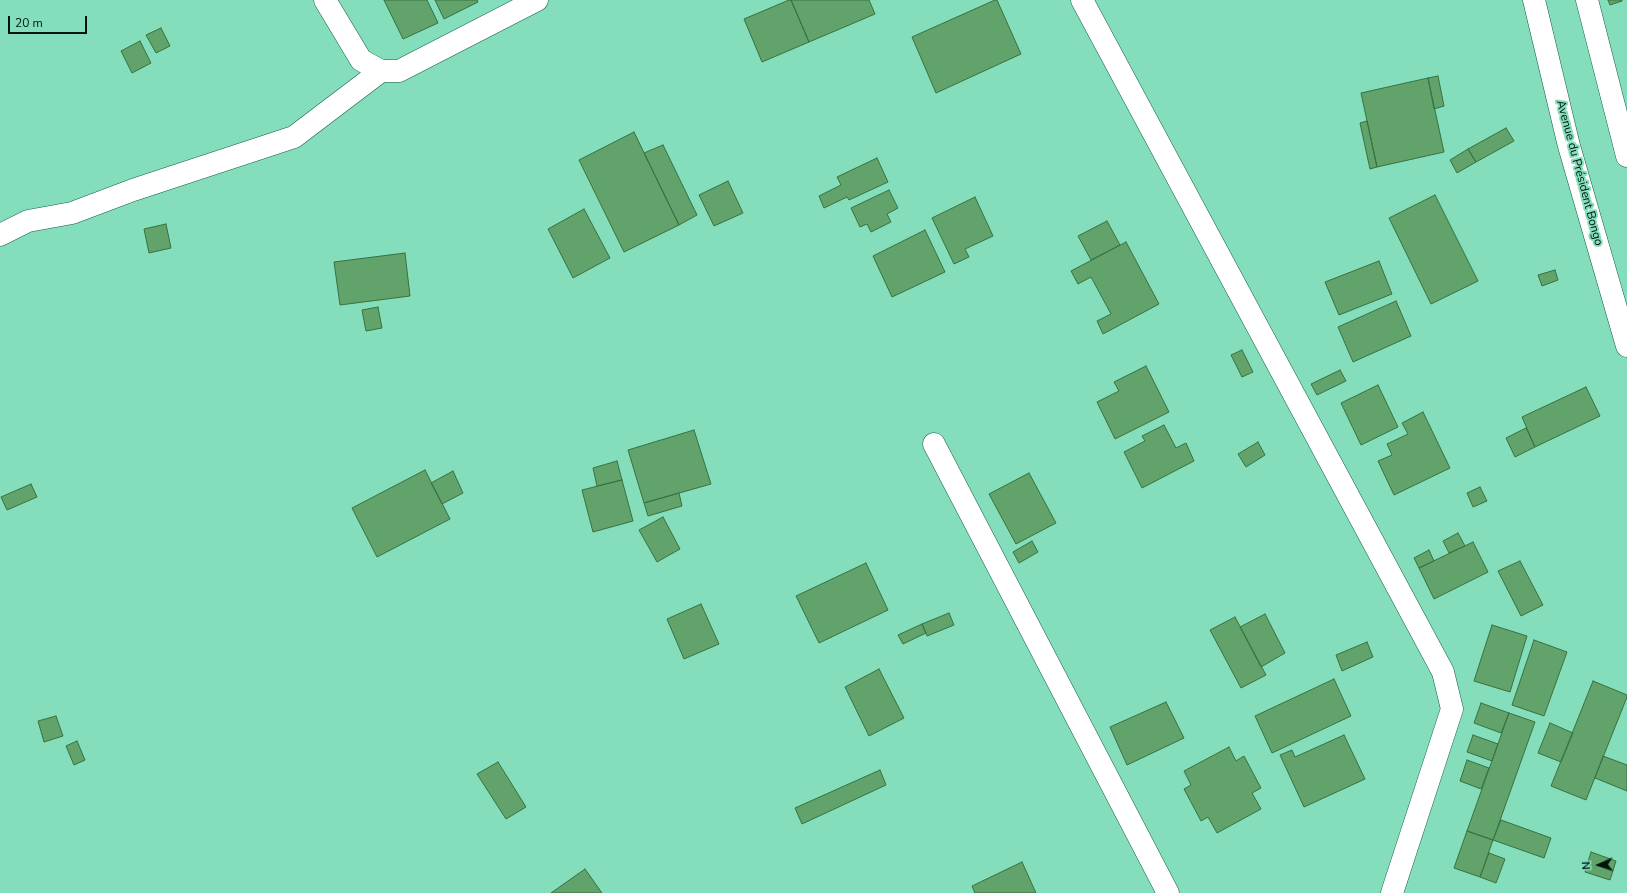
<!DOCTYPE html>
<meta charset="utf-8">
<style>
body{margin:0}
#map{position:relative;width:1627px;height:893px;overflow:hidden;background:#84debb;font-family:"Nunito Sans",sans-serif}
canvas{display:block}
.north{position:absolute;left:1579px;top:845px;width:40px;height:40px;-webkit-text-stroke:3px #84debb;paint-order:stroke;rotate:267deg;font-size:11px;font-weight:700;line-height:16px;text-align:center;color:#00160d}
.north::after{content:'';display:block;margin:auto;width:14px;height:18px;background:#00160d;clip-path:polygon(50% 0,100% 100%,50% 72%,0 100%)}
.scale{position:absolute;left:8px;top:16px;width:79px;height:18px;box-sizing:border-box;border:2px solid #00160d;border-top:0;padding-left:5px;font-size:12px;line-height:14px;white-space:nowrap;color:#00160d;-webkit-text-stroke:3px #84debb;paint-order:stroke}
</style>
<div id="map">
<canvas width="1627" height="893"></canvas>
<div class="north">N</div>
<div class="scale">20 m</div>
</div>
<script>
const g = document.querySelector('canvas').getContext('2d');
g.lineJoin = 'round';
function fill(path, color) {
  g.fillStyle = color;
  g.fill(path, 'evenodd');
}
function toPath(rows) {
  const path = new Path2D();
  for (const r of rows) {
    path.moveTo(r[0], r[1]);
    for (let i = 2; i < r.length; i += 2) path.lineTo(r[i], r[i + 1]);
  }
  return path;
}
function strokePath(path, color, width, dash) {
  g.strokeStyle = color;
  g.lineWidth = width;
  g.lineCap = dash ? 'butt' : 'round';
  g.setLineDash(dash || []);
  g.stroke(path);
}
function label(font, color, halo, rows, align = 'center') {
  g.font = font + ' "Nunito Sans",sans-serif';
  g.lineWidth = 4;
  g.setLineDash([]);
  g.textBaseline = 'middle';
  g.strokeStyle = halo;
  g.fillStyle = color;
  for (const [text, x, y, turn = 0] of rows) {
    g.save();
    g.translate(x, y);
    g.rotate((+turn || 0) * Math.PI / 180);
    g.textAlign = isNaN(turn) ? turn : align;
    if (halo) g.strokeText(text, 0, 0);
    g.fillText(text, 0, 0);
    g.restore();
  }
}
const building = toPath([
 [384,0,427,0,438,23,403,39,384,0],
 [435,0,477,0,478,2,444,19,435,0],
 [789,0,791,0,809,42,762,62,744,19,789,0],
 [791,0,869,0,875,14,809,42,791,0],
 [995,0,997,0,1021,54,936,93,912,37,995,0],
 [1608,0,1622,0,1622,1,1610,5,1608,0],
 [161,28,170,46,156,53,146,35,161,28],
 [140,41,151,63,132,73,121,51,140,41],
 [1438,76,1444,106,1434,109,1428,78,1438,76],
 [1428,78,1444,152,1377,167,1361,93,1428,78],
 [1367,121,1377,167,1370,169,1360,123,1367,121],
 [1506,128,1514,141,1476,162,1468,149,1506,128],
 [634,132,679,225,624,252,579,160,634,132],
 [663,145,697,215,679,225,644,153,663,145],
 [1468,149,1476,162,1457,173,1450,160,1468,149],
 [877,158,888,182,849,200,847,197,824,208,819,196,841,185,837,177,877,158],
 [728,181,743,213,714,226,699,195,728,181],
 [889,190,898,208,887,214,891,222,871,232,867,224,860,227,851,208,889,190],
 [1435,195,1478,281,1431,304,1389,218,1435,195],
 [975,197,993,236,965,249,969,257,954,264,932,218,975,197],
 [584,209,610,258,573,278,548,229,584,209],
 [1107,221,1120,245,1091,260,1078,236,1107,221],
 [166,224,171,248,149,253,144,229,166,224],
 [925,230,945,272,892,297,873,256,925,230],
 [1126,242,1159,304,1103,334,1097,321,1111,314,1091,277,1078,284,1071,271,1126,242],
 [405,253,410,296,340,305,334,262,405,253],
 [1379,261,1392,294,1339,315,1325,282,1379,261],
 [1555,270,1558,280,1542,286,1538,275,1555,270],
 [1396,301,1411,336,1353,362,1338,327,1396,301],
 [378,307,382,328,366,331,362,310,378,307],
 [1242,350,1253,372,1242,377,1231,355,1242,350],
 [1146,366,1169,412,1115,439,1097,402,1119,391,1114,382,1146,366],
 [1340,370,1346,381,1317,395,1311,384,1340,370],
 [1378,385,1398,427,1361,445,1341,403,1378,385],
 [1586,387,1600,416,1535,447,1522,417,1586,387],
 [1423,412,1450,468,1394,495,1378,461,1392,455,1387,444,1408,434,1402,423,1423,412],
 [1164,425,1176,448,1186,443,1194,461,1142,488,1124,452,1145,441,1142,436,1164,425],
 [1526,428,1535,447,1515,457,1506,438,1526,428],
 [694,430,711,484,644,503,628,450,694,430],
 [1258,442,1265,455,1246,467,1238,454,1258,442],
 [617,461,622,480,597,486,593,468,617,461],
 [425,470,450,519,377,557,352,508,425,470],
 [453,471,463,493,442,504,431,483,453,471],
 [1029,473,1056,523,1016,544,989,494,1029,473],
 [622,480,633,521,593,532,582,490,622,480],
 [31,484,37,497,7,510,1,497,31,484],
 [1480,487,1487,501,1473,507,1467,493,1480,487],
 [679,493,682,506,648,516,644,503,679,493],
 [663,517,680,549,657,562,639,530,663,517],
 [1458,533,1465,546,1449,553,1443,541,1458,533],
 [1032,541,1038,552,1019,563,1013,552,1032,541],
 [1473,542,1488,572,1434,599,1419,568,1473,542],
 [1429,550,1434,561,1419,568,1414,558,1429,550],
 [1520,561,1543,605,1521,616,1498,571,1520,561],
 [866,563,888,610,819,643,796,596,866,563],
 [701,604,719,644,684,659,667,619,701,604],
 [949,613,954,625,927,636,922,624,949,613],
 [1265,614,1285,653,1261,667,1240,627,1265,614],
 [1235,617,1266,675,1241,688,1210,630,1235,617],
 [922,624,926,633,903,644,898,635,922,624],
 [1492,625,1527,636,1510,692,1474,681,1492,625],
 [1534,640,1567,652,1544,716,1512,705,1534,640],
 [1367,642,1373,657,1342,671,1336,655,1367,642],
 [879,669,904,718,869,736,845,687,879,669],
 [1334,679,1351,716,1272,753,1255,716,1334,679],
 [1593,681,1627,695,1627,697,1586,800,1551,786,1593,681],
 [1166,702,1184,738,1127,765,1110,727,1166,702],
 [1481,703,1509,713,1501,733,1474,723,1481,703],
 [1509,713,1535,722,1493,840,1467,831,1509,713],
 [56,716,63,736,44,742,38,721,56,716],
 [1550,723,1573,733,1561,762,1538,753,1550,723],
 [1344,735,1365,779,1304,807,1280,755,1292,750,1295,757,1344,735],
 [1473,735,1498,744,1492,761,1467,752,1473,735],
 [77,741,85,760,74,765,66,746,77,741],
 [1229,747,1236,761,1244,756,1261,788,1252,793,1261,809,1217,833,1208,817,1201,821,1184,789,1191,785,1184,771,1229,747],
 [1603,756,1627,765,1627,791,1595,778,1603,756],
 [1467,760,1489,768,1481,789,1460,781,1467,760],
 [498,762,526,807,506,819,477,774,498,762],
 [880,770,886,785,802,824,795,808,880,770],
 [1501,820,1551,838,1544,858,1493,840,1501,820],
 [1467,831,1493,840,1480,877,1454,868,1467,831],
 [1591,852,1616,861,1610,880,1585,872,1591,852],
 [1489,853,1505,859,1496,883,1480,877,1489,853],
 [1022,862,1036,893,975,893,972,886,1022,862],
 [585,869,602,893,551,893,585,869]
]);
const minor = toPath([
 [325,0,361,60,381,71,399,71,537,0],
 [1082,0,1443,672,1452,709,1392,893],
 [1534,0,1569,146,1627,346],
 [1587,0,1627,156],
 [0,235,28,221,72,213,133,190,294,137,381,71],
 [934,444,1168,893]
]);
const streetNames = [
 ["Avenue du Président Bongo",1579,173,75]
];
fill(building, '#62a26b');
strokePath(building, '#367240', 1);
strokePath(minor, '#135e47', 23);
strokePath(minor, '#fff', 22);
label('12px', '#00160d', '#84debb', streetNames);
</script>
